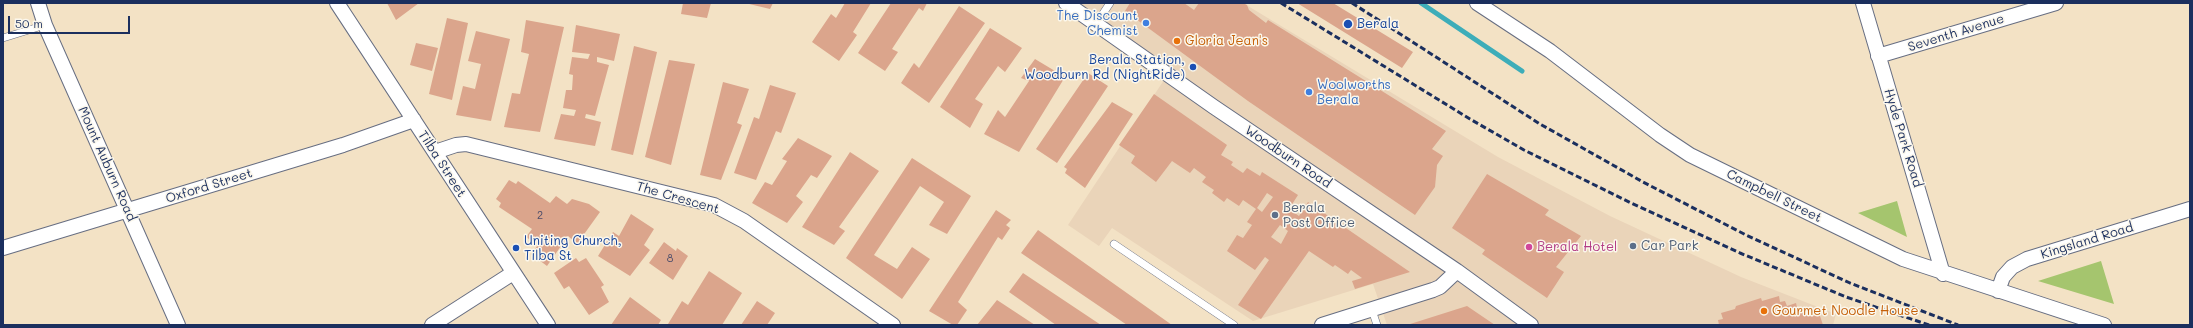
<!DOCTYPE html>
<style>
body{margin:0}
#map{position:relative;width:2193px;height:328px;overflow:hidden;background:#f3e2c5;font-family:Mali,sans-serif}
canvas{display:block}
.frame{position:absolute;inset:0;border:4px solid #1b2f5e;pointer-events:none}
.scale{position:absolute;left:8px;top:16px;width:122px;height:18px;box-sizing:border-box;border:2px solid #1b2f5e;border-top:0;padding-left:5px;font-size:12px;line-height:14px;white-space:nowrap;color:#1b2f5e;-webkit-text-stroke:3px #fbf7ec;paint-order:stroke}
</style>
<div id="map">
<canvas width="2193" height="328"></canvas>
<div class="frame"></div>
<div class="scale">50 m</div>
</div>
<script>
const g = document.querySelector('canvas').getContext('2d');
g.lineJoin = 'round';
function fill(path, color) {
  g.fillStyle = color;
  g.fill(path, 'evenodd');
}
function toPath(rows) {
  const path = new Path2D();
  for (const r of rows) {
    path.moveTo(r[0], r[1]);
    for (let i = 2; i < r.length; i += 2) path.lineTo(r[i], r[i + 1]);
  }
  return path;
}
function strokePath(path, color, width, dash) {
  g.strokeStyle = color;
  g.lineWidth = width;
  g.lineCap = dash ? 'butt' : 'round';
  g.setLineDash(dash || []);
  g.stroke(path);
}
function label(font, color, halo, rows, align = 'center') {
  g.font = font + ' Mali,sans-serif';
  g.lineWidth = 3;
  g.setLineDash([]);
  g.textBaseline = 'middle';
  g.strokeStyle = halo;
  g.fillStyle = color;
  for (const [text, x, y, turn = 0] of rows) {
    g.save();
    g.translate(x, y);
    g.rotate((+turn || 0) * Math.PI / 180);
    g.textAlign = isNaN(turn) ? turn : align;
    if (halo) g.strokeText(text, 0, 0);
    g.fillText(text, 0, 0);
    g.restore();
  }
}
const built = toPath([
 [1066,3,1243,3,1498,157,1610,216,1741,277,1836,314,1833,325,1387,325,1373,284,1253,321,1112,228,1099,246,1068,225,1168,74]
]);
const green = toPath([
 [1897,201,1907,237,1858,213],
 [2101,261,2114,304,2038,281]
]);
const stream = toPath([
 [1421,3,1522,71]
]);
const building = toPath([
 [387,3,419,3,396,20],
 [683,3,711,3,707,18,681,14],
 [745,3,773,3,770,9],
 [845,3,871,3,853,32,857,35,839,61,812,42,831,14,836,18],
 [891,3,927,3,923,11,919,8,892,49,898,52,885,71,858,53],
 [1130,3,1184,3,1194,10,1199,3,1243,3,1247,5,1249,10,1266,23,1268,20,1446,131,1432,149,1443,156,1437,165,1435,187,1415,215,1248,101,1125,11],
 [1297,3,1333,3,1413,52,1402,68],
 [959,6,985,23,929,103,901,83,914,63,919,68],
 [447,18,468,23,452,100,429,94],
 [526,20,564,27,540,132,504,127,512,93,520,94,529,54,521,52],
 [576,25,620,34,614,61,597,57,597,62,609,65,595,116,586,114,585,118,601,122,595,146,554,139,561,114,574,116,576,110,563,108,566,90,572,90,573,75,569,74,572,57,588,59,590,54,572,52],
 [990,28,1022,48,1005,72,998,66,975,99,983,104,970,128,940,107],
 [476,31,510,39,491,121,456,115,463,86,475,89,481,64,468,61],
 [416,43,438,48,432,71,410,65],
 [634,46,657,52,633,155,611,150],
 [1035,59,1065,77,1019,152,984,134,998,110,1005,117,1029,81,1021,78],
 [669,60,695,64,671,165,645,157],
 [1088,73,1108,86,1057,163,1036,149],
 [723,82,749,89,737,123,742,125,721,180,700,175],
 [770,85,796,93,781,133,776,131,756,180,734,173,754,117,759,119],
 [1154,94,1227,145,1221,155,1233,162,1231,165,1243,173,1247,168,1260,176,1262,172,1298,195,1289,209,1299,216,1308,202,1410,272,1355,289,1352,281,1362,278,1351,270,1348,274,1335,265,1333,267,1309,251,1261,319,1238,305,1269,260,1265,257,1255,270,1227,251,1237,235,1243,238,1252,225,1247,222,1256,209,1243,200,1239,206,1227,198,1224,202,1212,193,1214,190,1202,182,1206,177,1194,168,1190,173,1172,161,1156,182,1131,163,1135,156,1119,145],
 [1267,193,1273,197,1262,212,1257,208],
 [1280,225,1288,231,1281,244,1271,237],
 [1112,102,1133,114,1085,188,1065,173,1067,169,1064,167],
 [798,138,832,156,817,178,811,175,796,196,803,202,787,223,752,203,765,182,772,185,787,161,782,159],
 [850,152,879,171,839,227,845,231,834,245,802,227],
 [912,158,971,196,947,234,929,225,944,202,920,186,874,255,897,269,912,247,930,259,902,299,846,258],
 [1487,174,1549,210,1545,215,1581,236,1556,267,1564,272,1547,298,1482,254,1485,250,1452,228],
 [509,180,516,184,518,181,550,203,556,196,567,204,572,199,589,204,600,212,577,244,568,236,547,266,531,254,538,245,526,237,532,229,499,207,501,203,496,199],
 [996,210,1011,220,1006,225,1010,228,1002,240,998,237,958,302,967,310,957,325,953,325,929,311],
 [631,214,654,229,644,245,650,250,630,276,598,256,613,232,619,236],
 [1038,230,1172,325,1127,325,1021,253],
 [664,242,676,251,677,248,688,256,673,280,649,263],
 [576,258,579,262,586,258,604,285,601,287,609,302,589,315,569,286,564,289,554,273],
 [709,271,742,293,722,325,668,324,682,301,688,305],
 [1023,273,1101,325,1056,325,1009,292],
 [1779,296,1780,302,1785,301,1787,306,1796,303,1798,312,1807,309,1809,316,1819,313,1823,325,1719,325,1718,320,1723,319,1721,313,1735,309,1736,306,1761,298,1762,301],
 [630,297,661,320,658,325,611,325],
 [997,300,1035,325,977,325],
 [757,301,775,313,767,325,741,325],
 [1467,306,1495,325,1407,325]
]);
const lane = toPath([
 [1096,24,1110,3],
 [3,38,45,25],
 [1114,244,1234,325],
 [1372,310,1377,325]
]);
const street = toPath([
 [38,3,45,25,178,325],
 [337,3,548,325],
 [1066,3,1214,107,1457,271,1531,325],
 [1477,3,1550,51,1660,135,1690,155,1903,259,2104,325],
 [1863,3,1943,274],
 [1878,56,2056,3],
 [435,152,456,145,466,144,714,205,744,221,893,325],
 [3,248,343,145,414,120],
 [1998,291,2003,277,2012,267,2027,259,2190,209],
 [432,325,513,273],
 [1322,325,1433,290,1440,287,1457,271]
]);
const rail = toPath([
 [1281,3,1470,119,1524,150,1631,203,1740,253,1846,297,1929,325],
 [1352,3,1540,124,1643,182,1746,235,1850,283,1958,325]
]);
const markers = [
 [1146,23,4,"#3f7fe0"],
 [1348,24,5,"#1a4fb4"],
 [1177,41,4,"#e8710a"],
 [1193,67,4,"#1a4fb4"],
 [1309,92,4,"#3f7fe0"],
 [1275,215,4,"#5c6f8a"],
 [1633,246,4,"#5c6f8a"],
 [1529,247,4,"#d1479c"],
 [516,248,4,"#1a4fb4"],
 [1764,311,4,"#e8710a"]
];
const numberNames = [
 ["2",540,216],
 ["8",670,259]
];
const shopNames = [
 ["The Discount",1138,16],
 ["Chemist",1138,31],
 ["Woolworths",1317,85,"left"],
 ["Berala",1317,100,"left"]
];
const transitNames = [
 ["Berala",1357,24],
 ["Berala Station,",1185,60,"right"],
 ["Woodburn Rd (NightRide)",1185,75,"right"],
 ["Uniting Church,",524,241],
 ["Tilba St",524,256]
];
const streetNames = [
 ["Seventh Avenue",1956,33,-17],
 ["Hyde Park Road",1903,138,73],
 ["Woodburn Road",1288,157,34],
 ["Mount Auburn Road",107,164,66],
 ["Tilba Street",442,164,57],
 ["Oxford Street",209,186,-17],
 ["Campbell Street",1774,196,26],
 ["The Crescent",678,198,16],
 ["Kingsland Road",2087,241,-17]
];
const foodNames = [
 ["Gloria Jean's",1185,41],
 ["Gourmet Noodle House",1772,311]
];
const serviceNames = [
 ["Berala",1283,208],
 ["Post Office",1283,223],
 ["Car Park",1641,246]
];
const hotelNames = [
 ["Berala Hotel",1537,247]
];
fill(built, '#ead4b9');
fill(green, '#a5c56e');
strokePath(stream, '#3dadb9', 5);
fill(building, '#dba58c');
strokePath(lane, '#676e82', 8);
strokePath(street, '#676e82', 16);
strokePath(lane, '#fff', 7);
strokePath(street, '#fff', 14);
strokePath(rail, '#1b2f5e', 3, [6, 3]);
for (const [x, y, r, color] of markers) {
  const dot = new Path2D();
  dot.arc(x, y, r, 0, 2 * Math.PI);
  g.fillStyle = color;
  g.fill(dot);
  strokePath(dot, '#fbf7ec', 1.5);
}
label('11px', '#4b4c6a', null, numberNames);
label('13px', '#366cbe', '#fbf7ec', shopNames, 'right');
label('13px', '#164399', '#fbf7ec', transitNames, 'left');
label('13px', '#1b2f5e', '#fbf7ec', streetNames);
label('13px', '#c56008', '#fbf7ec', foodNames, 'left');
label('13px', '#4e5e75', '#fbf7ec', serviceNames, 'left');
label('13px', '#b23c85', '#fbf7ec', hotelNames, 'left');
</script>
